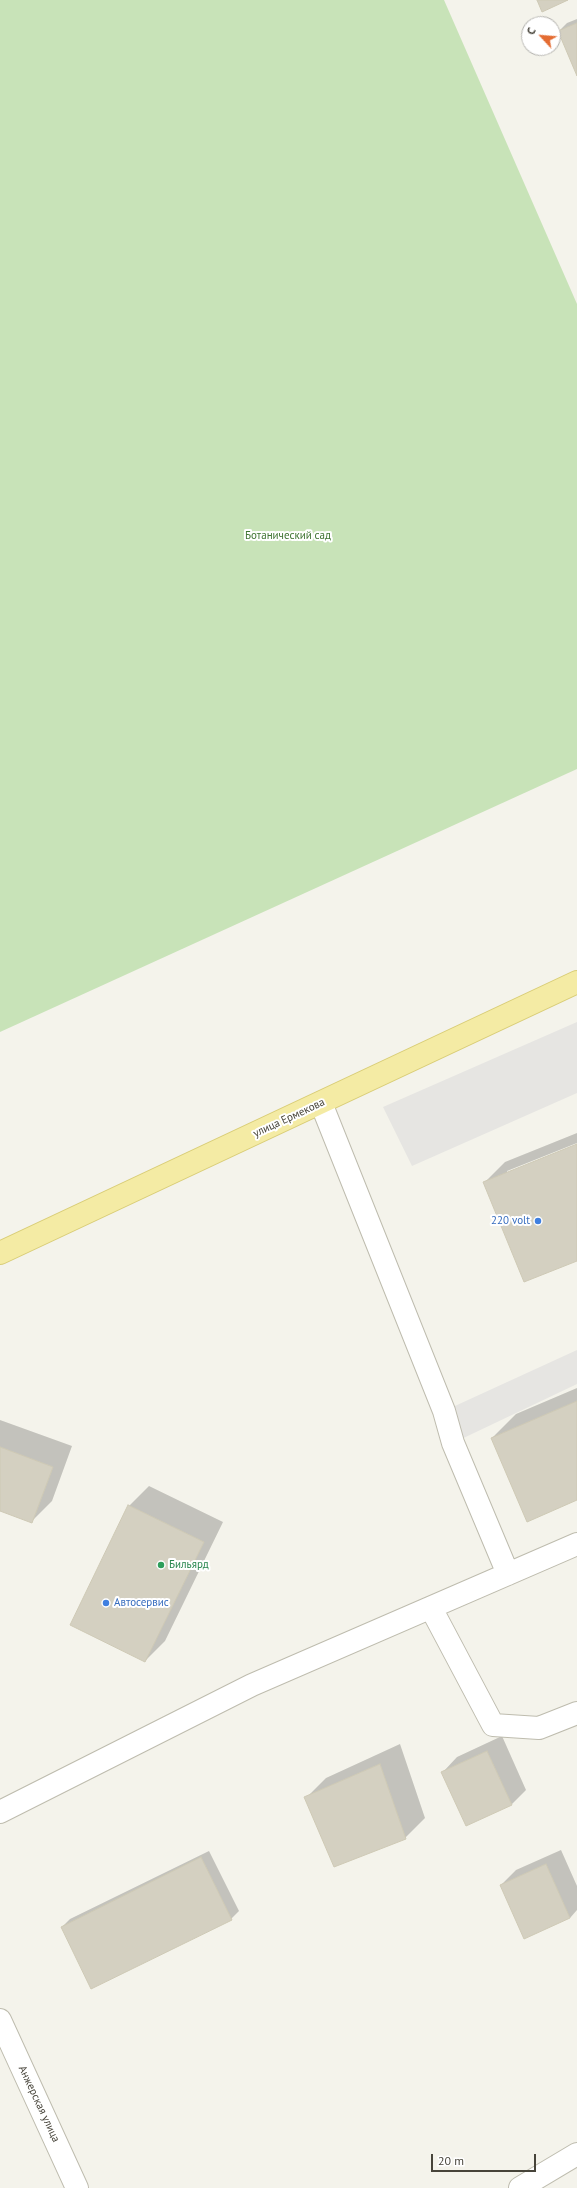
<!DOCTYPE html>
<meta charset="utf-8">
<style>
body{margin:0}
#map{position:relative;width:577px;height:2188px;overflow:hidden;background:#f4f3eb;font-family:"PT Sans",sans-serif}
canvas{display:block}
.north{position:absolute;left:521px;top:16px;width:40px;height:40px;box-sizing:border-box;background:#fff;border:1px solid #b5b4b0;border-radius:50%;rotate:296deg;font-size:11px;font-weight:700;line-height:16px;text-align:center;color:#47443a}
.north::after{content:'';display:block;margin:auto;width:14px;height:18px;background:#e46c32;clip-path:polygon(50% 0,100% 100%,50% 72%,0 100%)}
.scale{position:absolute;left:431px;top:2154px;width:105px;height:18px;box-sizing:border-box;border:2px solid #47443a;border-top:0;padding-left:5px;font-size:12px;line-height:14px;white-space:nowrap;color:#47443a;-webkit-text-stroke:3px #fff;paint-order:stroke}
</style>
<div id="map">
<canvas width="577" height="2188"></canvas>
<div class="north">С</div>
<div class="scale">20 m</div>
</div>
<script>
const g = document.querySelector('canvas').getContext('2d');
g.lineJoin = 'round';
function fill(path, color) {
  g.fillStyle = color;
  g.fill(path, 'evenodd');
}
function toPath(rows) {
  const path = new Path2D();
  for (const r of rows) {
    path.moveTo(r[0], r[1]);
    for (let i = 2; i < r.length; i += 2) path.lineTo(r[i], r[i + 1]);
  }
  return path;
}
function strokePath(path, color, width, dash) {
  g.strokeStyle = color;
  g.lineWidth = width;
  g.lineCap = dash ? 'butt' : 'round';
  g.setLineDash(dash || []);
  g.stroke(path);
}
function label(font, color, halo, rows, align = 'center') {
  g.font = font + ' "PT Sans",sans-serif';
  g.lineWidth = 4;
  g.setLineDash([]);
  g.textBaseline = 'middle';
  g.strokeStyle = halo;
  g.fillStyle = color;
  for (const [text, x, y, turn = 0] of rows) {
    g.save();
    g.translate(x, y);
    g.rotate((+turn || 0) * Math.PI / 180);
    g.textAlign = isNaN(turn) ? turn : align;
    if (halo) g.strokeText(text, 0, 0);
    g.fillText(text, 0, 0);
    g.restore();
  }
}
const green = toPath([
 [0,0,444,0,577,304,577,769,0,1032]
]);
const parking = toPath([
 [577,1022,577,1093,412,1166,383,1107],
 [577,1350,577,1384,453,1443,444,1411]
]);
const shadow = toPath([
 [577,19,577,74,559,31,567,23],
 [577,1133,577,1143,507,1171,507,1173,577,1145,577,1260,485,1182,505,1162],
 [577,1388,577,1499,492,1438,516,1414],
 [0,1420,72,1446,52,1501,32,1521,0,1510],
 [149,1486,223,1522,165,1641,145,1661,129,1506],
 [502,1736,526,1790,512,1804,443,1772,457,1757],
 [400,1744,425,1818,405,1838,306,1798,326,1778],
 [561,1850,577,1886,577,1910,570,1918,501,1885,516,1870],
 [209,1851,239,1911,231,1919,62,1927,70,1919]
]);
const building = toPath([
 [537,0,568,0,542,12,537,0],
 [577,23,577,76,558,31,577,23],
 [577,1144,577,1261,524,1282,483,1182,577,1144],
 [577,1401,577,1500,527,1522,491,1438,577,1401],
 [0,1447,53,1467,32,1523,0,1511,0,1447],
 [128,1505,204,1542,145,1662,70,1625,128,1505],
 [487,1751,512,1805,466,1826,441,1772,487,1751],
 [380,1764,406,1839,334,1867,304,1797,380,1764],
 [201,1857,232,1920,91,1989,61,1927,201,1857],
 [546,1864,570,1918,524,1939,500,1885,546,1864]
]);
const minor = toPath([
 [321,1103,444,1411,453,1443,508,1574],
 [431,1608,493,1725,539,1728,577,1713],
 [0,1812,252,1685,577,1544],
 [0,2020,77,2188],
 [520,2188,577,2154]
]);
const major = toPath([
 [0,1253,577,982]
]);
const markers = [
 [538,1221,4,"#3f7fe0"],
 [161,1565,4,"#2e9e5b"],
 [106,1603,4,"#3f7fe0"]
];
const parkNames = [
 ["Ботанический сад",288,536]
];
const streetNames = [
 ["улица Ермекова",289,1118,-25],
 ["Анжерская улица",39,2104,65]
];
const shopNames = [
 ["220 volt",530,1221],
 ["Автосервис",114,1603,"left"]
];
const leisureNames = [
 ["Бильярд",169,1565]
];
fill(green, '#c8e3b8');
fill(parking, '#e6e5e2');
fill(shadow, '#0003');
fill(building, '#d4d0c1');
strokePath(building, '#cec9b5', 1);
strokePath(minor, '#bebcae', 24);
strokePath(major, '#d8cc75', 24);
strokePath(minor, '#fff', 22);
strokePath(major, '#f4eba4', 22);
for (const [x, y, r, color] of markers) {
  const dot = new Path2D();
  dot.arc(x, y, r, 0, 2 * Math.PI);
  g.fillStyle = color;
  g.fill(dot);
  strokePath(dot, '#fff', 1.5);
}
label('11px', '#3f7432', '#fff', parkNames);
label('11px', '#47443a', '#fff', streetNames);
label('11px', '#366cbe', '#fff', shopNames, 'right');
label('11px', '#27864d', '#fff', leisureNames, 'left');
</script>
